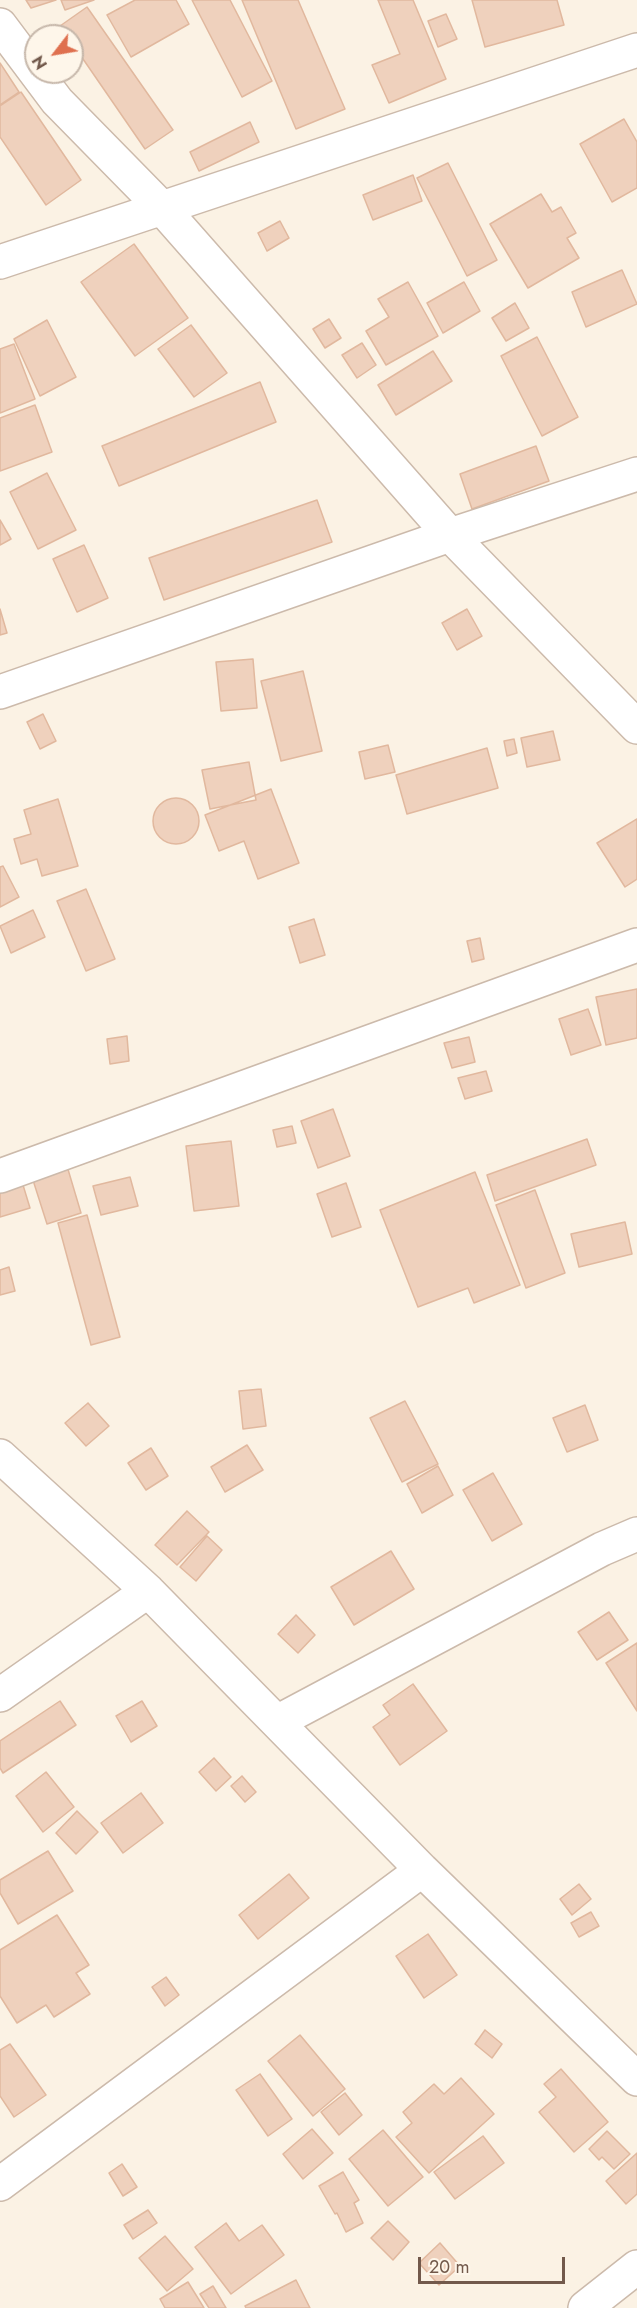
<!DOCTYPE html>
<style>
body{margin:0}
#map{position:relative;width:637px;height:2308px;overflow:hidden;background:#fbf2e4;font-family:Jost,sans-serif}
canvas{display:block}
.north{position:absolute;left:24px;top:24px;width:60px;height:60px;box-sizing:border-box;background:#fef6ea;border:2px solid #c6b7aa;border-radius:50%;rotate:239deg;font-size:16px;font-weight:700;line-height:24px;text-align:center;color:#72594b}
.north::after{content:'';display:block;margin:auto;width:21px;height:27px;background:#df704f;clip-path:polygon(50% 0,100% 100%,50% 72%,0 100%)}
.scale{position:absolute;left:418px;top:2257px;width:147px;height:27px;box-sizing:border-box;border:3px solid #72594b;border-top:0;padding-left:8px;font-size:18px;line-height:21px;white-space:nowrap;color:#72594b;-webkit-text-stroke:4px #fef6ea;paint-order:stroke}
</style>
<div id="map">
<canvas width="637" height="2308"></canvas>
<div class="north">N</div>
<div class="scale">20 m</div>
</div>
<script>
const g = document.querySelector('canvas').getContext('2d');
g.lineJoin = 'round';
function fill(path, color) {
  g.fillStyle = color;
  g.fill(path, 'evenodd');
}
function toPath(rows) {
  const path = new Path2D();
  for (const r of rows) {
    if (r.length === 3) {
      path.moveTo(r[0] + r[2], r[1]);
      path.arc(r[0], r[1], r[2], 0, 2 * Math.PI);
      continue;
    }
    path.moveTo(r[0], r[1]);
    for (let i = 2; i < r.length; i += 2) path.lineTo(r[i], r[i + 1]);
  }
  return path;
}
function strokePath(path, color, width, dash) {
  g.strokeStyle = color;
  g.lineWidth = width;
  g.lineCap = dash ? 'butt' : 'round';
  g.setLineDash(dash || []);
  g.stroke(path);
}
const building = toPath([
 [26,0,56,0,31,8,26,0],
 [61,0,94,0,65,10,61,0],
 [135,0,176,0,189,24,131,57,107,15,135,0],
 [192,0,230,0,272,81,242,97,192,0],
 [242,0,298,0,345,109,296,129,242,0],
 [378,0,413,0,446,79,389,103,372,65,400,54,378,0],
 [472,0,557,0,564,25,485,47,472,0],
 [87,7,173,130,145,149,72,43,72,36,67,36,60,26,87,7],
 [446,14,457,39,438,47,428,21,446,14],
 [0,63,19,92,0,105,0,63],
 [21,92,81,180,46,205,0,137,0,106,21,92],
 [624,119,637,142,637,188,612,202,580,144,624,119],
 [250,122,259,142,199,171,190,152,250,122],
 [448,163,497,260,467,276,417,178,448,163],
 [413,175,422,201,373,220,363,195,413,175],
 [541,194,552,212,561,207,576,233,567,238,579,258,528,288,490,224,541,194],
 [280,221,289,238,267,251,258,233,280,221],
 [134,244,188,318,135,356,81,282,134,244],
 [622,270,637,304,586,327,572,292,622,270],
 [408,282,438,336,386,365,366,331,389,317,378,299,408,282],
 [464,282,480,311,443,333,427,303,464,282],
 [515,303,529,328,506,341,492,318,515,303],
 [329,319,341,338,325,348,313,329,329,319],
 [47,320,76,377,40,396,14,339,47,320],
 [191,325,227,373,194,397,158,349,191,325],
 [537,337,578,417,542,436,501,356,537,337],
 [362,343,376,365,357,378,342,355,362,343],
 [14,344,35,399,0,413,0,349,14,344],
 [433,351,452,381,396,415,378,385,433,351],
 [260,382,276,422,119,486,102,446,260,382],
 [35,405,52,452,0,471,0,418,35,405],
 [536,446,549,481,472,509,460,474,536,446],
 [47,473,76,530,38,549,10,492,47,473],
 [317,500,332,542,164,600,149,558,317,500],
 [0,520,11,539,0,545,0,520],
 [84,545,108,598,77,612,53,559,84,545],
 [0,609,7,633,0,635,0,609],
 [467,609,482,636,457,650,442,623,467,609],
 [253,659,257,708,221,711,216,662,253,659],
 [303,671,322,751,281,761,261,681,303,671],
 [43,714,56,741,40,749,27,722,43,714],
 [553,731,560,760,527,767,521,738,553,731],
 [514,739,517,753,507,756,504,741,514,739],
 [388,745,395,772,365,779,359,752,388,745],
 [487,748,498,788,407,814,396,775,487,748],
 [249,762,256,800,210,809,202,770,249,762],
 [271,789,299,863,258,879,244,841,219,851,205,815,271,789],
 [176,821,23],
 [58,799,78,866,42,876,37,859,21,864,14,839,31,834,24,810,58,799],
 [637,819,637,879,625,887,597,843,637,819],
 [3,866,19,897,0,907,0,867,3,866],
 [86,889,115,959,86,971,57,901,86,889],
 [33,910,45,937,11,953,0,926,33,910],
 [314,919,325,955,300,963,289,927,314,919],
 [480,938,484,959,472,962,467,941,480,938],
 [637,989,637,1038,606,1045,596,997,637,989],
 [588,1009,601,1045,571,1055,559,1019,588,1009],
 [127,1036,129,1061,110,1064,107,1039,127,1036],
 [469,1037,475,1062,452,1068,444,1043,469,1037],
 [486,1071,492,1091,465,1099,458,1078,486,1071],
 [333,1109,350,1156,318,1168,301,1121,333,1109],
 [292,1126,296,1143,277,1147,273,1130,292,1126],
 [587,1139,596,1165,495,1201,487,1175,587,1139],
 [231,1141,239,1206,194,1211,186,1146,231,1141],
 [67,1166,81,1213,47,1224,32,1177,67,1166],
 [475,1172,520,1285,474,1303,468,1288,418,1307,380,1210,475,1172],
 [130,1177,138,1206,101,1215,93,1186,130,1177],
 [346,1183,361,1227,332,1237,317,1194,346,1183],
 [23,1185,30,1208,0,1217,0,1192,23,1185],
 [535,1190,565,1273,526,1288,496,1205,535,1190],
 [87,1215,120,1337,91,1345,58,1223,87,1215],
 [625,1222,632,1254,579,1267,571,1234,625,1222],
 [9,1267,15,1291,0,1295,0,1270,9,1267],
 [261,1389,266,1426,243,1429,239,1391,261,1389],
 [405,1401,438,1464,402,1482,370,1418,405,1401],
 [88,1403,109,1426,86,1446,65,1423,88,1403],
 [585,1405,598,1440,567,1452,553,1418,585,1405],
 [247,1445,263,1470,225,1492,211,1467,247,1445],
 [151,1448,168,1476,146,1490,128,1463,151,1448],
 [438,1466,453,1495,422,1513,407,1484,438,1466],
 [493,1473,522,1524,492,1541,463,1490,493,1473],
 [187,1511,209,1532,177,1565,155,1545,187,1511],
 [207,1536,222,1550,196,1581,180,1567,207,1536],
 [391,1551,414,1589,354,1625,331,1587,391,1551],
 [609,1612,628,1640,597,1660,578,1632,609,1612],
 [296,1615,315,1635,298,1653,278,1634,296,1615],
 [637,1643,637,1711,606,1663,637,1643],
 [413,1684,447,1731,400,1765,373,1727,390,1715,383,1705,413,1684],
 [60,1701,76,1725,3,1773,0,1768,0,1741,60,1701],
 [142,1701,157,1726,131,1742,116,1716,142,1701],
 [214,1758,231,1777,216,1791,199,1772,214,1758],
 [46,1772,74,1807,43,1832,16,1796,46,1772],
 [242,1776,256,1792,245,1802,231,1786,242,1776],
 [141,1793,163,1823,123,1853,101,1823,141,1793],
 [77,1811,98,1832,76,1854,56,1833,77,1811],
 [48,1851,73,1891,18,1924,0,1893,0,1880,48,1851],
 [289,1874,309,1898,258,1939,239,1915,289,1874],
 [579,1884,591,1899,572,1915,560,1899,579,1884],
 [591,1912,599,1926,579,1937,571,1923,591,1912],
 [57,1915,89,1965,76,1973,90,1994,54,2017,46,2005,17,2023,0,1996,0,1950,57,1915],
 [428,1934,457,1975,424,1998,396,1956,428,1934],
 [166,1977,179,1995,165,2006,152,1987,166,1977],
 [485,2030,502,2044,492,2058,475,2044,485,2030],
 [300,2035,345,2089,313,2116,268,2061,300,2035],
 [10,2044,46,2095,14,2117,0,2096,0,2050,10,2044],
 [561,2069,608,2122,574,2152,539,2112,556,2097,544,2084,561,2069],
 [260,2074,292,2119,268,2136,236,2090,260,2074],
 [461,2078,494,2114,429,2173,396,2137,412,2123,403,2112,434,2084,444,2094,461,2078],
 [345,2093,362,2115,339,2135,321,2112,345,2093],
 [312,2129,333,2153,303,2179,283,2154,312,2129],
 [383,2130,423,2177,388,2206,349,2159,383,2130],
 [607,2131,630,2154,614,2169,602,2157,599,2160,589,2149,607,2131],
 [483,2136,504,2163,455,2199,434,2172,483,2136],
 [637,2153,637,2194,626,2204,606,2181,637,2153],
 [122,2164,137,2187,123,2196,109,2173,122,2164],
 [343,2172,359,2200,354,2203,363,2223,346,2232,337,2213,335,2214,319,2186,343,2172],
 [148,2210,157,2223,133,2239,124,2225,148,2210],
 [388,2221,409,2242,393,2260,371,2238,388,2221],
 [226,2223,239,2241,262,2225,284,2255,231,2294,195,2247,226,2223],
 [165,2236,193,2269,167,2291,139,2258,165,2236],
 [440,2243,460,2266,439,2285,419,2263,440,2243],
 [296,2280,310,2308,246,2308,245,2306,296,2280],
 [188,2282,204,2308,165,2308,160,2299,188,2282],
 [213,2286,226,2308,209,2308,200,2294,213,2286]
]);
const minor = toPath([
 [0,25,57,101,162,208,450,535,637,727],
 [0,262,637,50],
 [0,692,450,535,637,474],
 [0,1176,637,945],
 [0,1456,148,1591,422,1870,637,2079],
 [0,1695,148,1591],
 [277,1722,602,1549,637,1534],
 [0,2184,422,1870],
 [585,2308,637,2267]
]);
fill(building, '#efd1bd');
strokePath(building, '#e1b89e', 1.5);
strokePath(minor, '#ccbaab', 36);
strokePath(minor, '#fff', 33);
</script>
